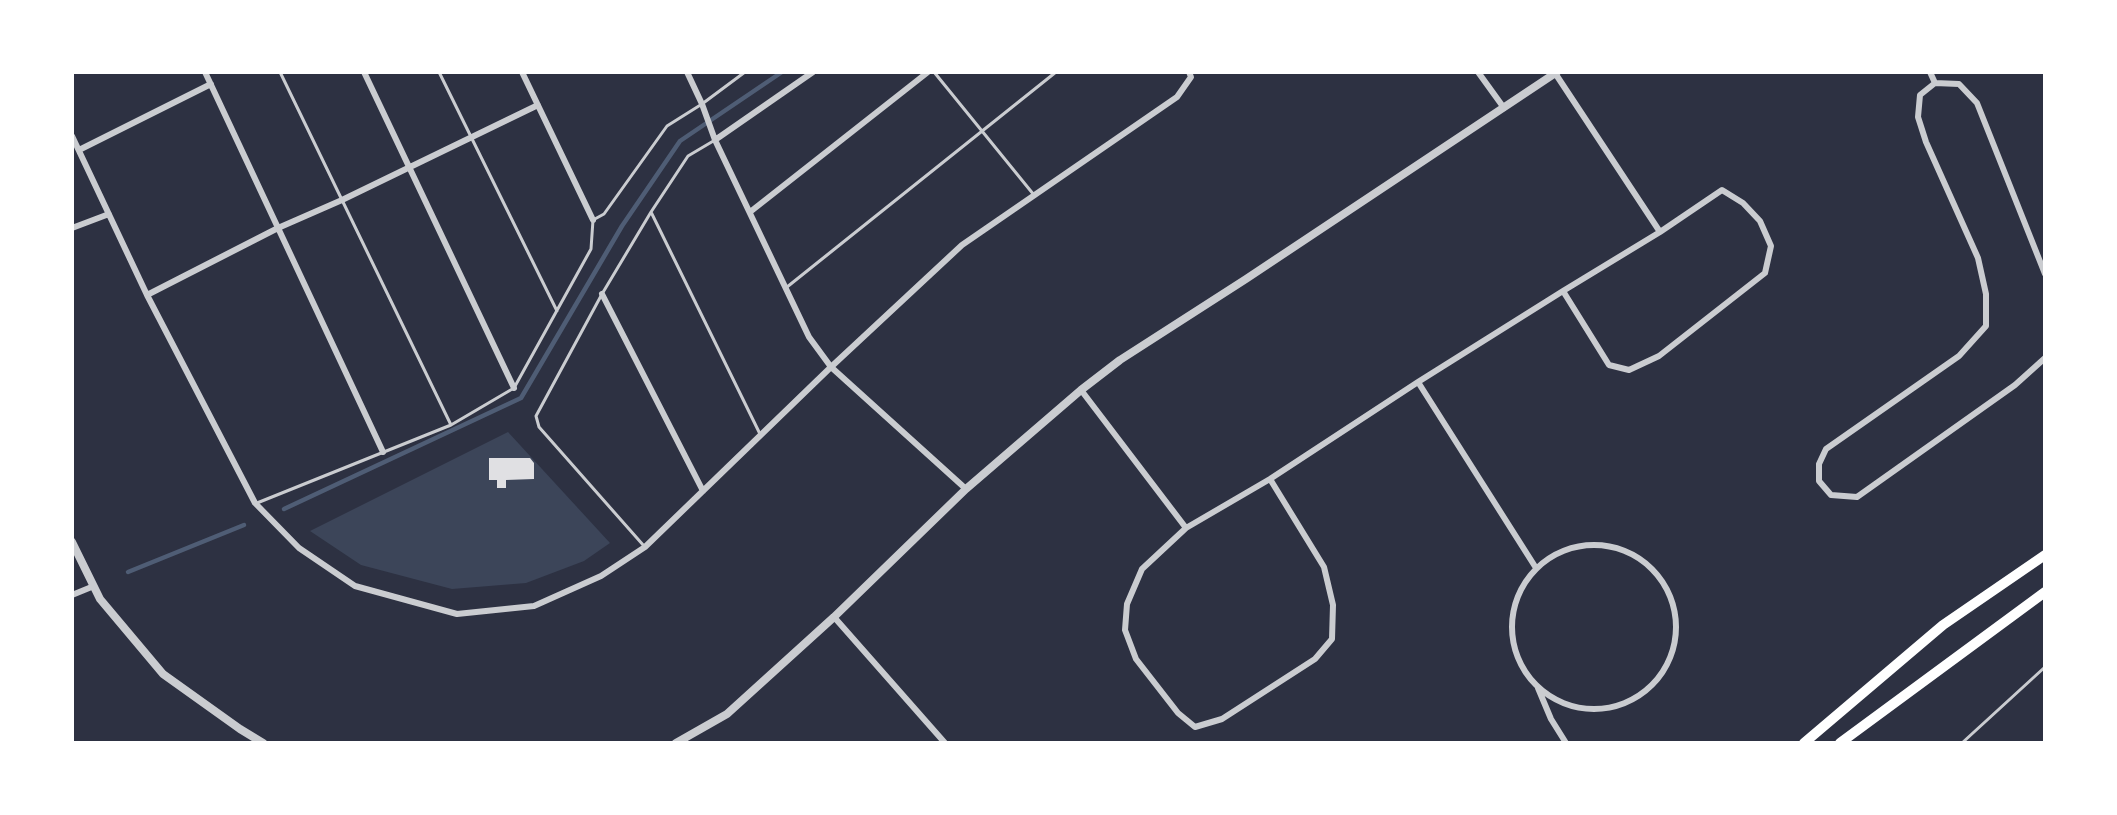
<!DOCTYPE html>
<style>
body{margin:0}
#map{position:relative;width:2117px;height:815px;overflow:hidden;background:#2d3142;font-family:"IBM Plex Serif",serif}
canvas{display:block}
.frame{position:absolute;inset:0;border:74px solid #fff;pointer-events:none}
</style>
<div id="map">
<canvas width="2117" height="815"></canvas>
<div class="frame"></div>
</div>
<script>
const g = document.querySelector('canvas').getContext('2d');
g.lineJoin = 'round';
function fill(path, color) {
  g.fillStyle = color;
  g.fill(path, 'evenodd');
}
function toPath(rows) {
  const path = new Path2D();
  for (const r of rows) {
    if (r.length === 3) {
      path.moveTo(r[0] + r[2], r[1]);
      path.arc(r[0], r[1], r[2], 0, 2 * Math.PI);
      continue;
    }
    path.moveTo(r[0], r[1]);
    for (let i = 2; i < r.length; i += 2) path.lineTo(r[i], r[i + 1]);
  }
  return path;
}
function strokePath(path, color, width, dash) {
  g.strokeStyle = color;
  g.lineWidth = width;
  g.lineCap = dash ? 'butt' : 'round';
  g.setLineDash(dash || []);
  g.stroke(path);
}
const green = toPath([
 [508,432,610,543,584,561,526,583,452,589,361,565,310,531]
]);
const stream = toPath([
 [284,509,521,398,622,226,680,141,782,72],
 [128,572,244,525]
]);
const building = toPath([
 [489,458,530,458,534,463,534,479,506,480,506,488,497,488,497,480,489,480]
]);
const service = toPath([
 [280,72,451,425],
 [439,72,557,311],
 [934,72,1034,195],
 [651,212,760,434],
 [787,287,1056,72],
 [257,503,451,425,514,388,591,249,593,220,604,214,667,126,702,104,745,72],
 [644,546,539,427,536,416,602,294,651,212,688,156,715,140],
 [1962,743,2045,667]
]);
const minor = toPath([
 [205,72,383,452],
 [364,72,514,388],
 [522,72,593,220],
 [687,72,702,104,715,140,809,337,831,367,966,489],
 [1478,72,1504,108],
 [1930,72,1935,83],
 [1555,73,1660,232],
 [72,136,147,295,255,503,299,548,355,586,457,614,534,606,601,576,645,547,831,367,962,245,1177,97,1191,77,1189,72],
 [715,140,813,72],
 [79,150,211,84],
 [750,212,928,72],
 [72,228,109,214],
 [2045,274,1977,103,1959,84,1935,83,1920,95,1918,117,1926,142,1978,258,1986,294,1986,326,1959,356,1826,449,1819,464,1819,481,1831,495,1857,497,2015,385,2045,358],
 [602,294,703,491],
 [147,295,278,228,342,200,538,105],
 [1418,382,1536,568],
 [1081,390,1186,528],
 [1270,479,1324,567,1333,605,1332,639,1315,659,1222,719,1195,727,1178,713,1136,659,1125,630,1127,604,1142,569,1186,528,1270,479,1418,382,1563,291,1660,232,1722,190,1743,203,1760,221,1771,246,1765,273,1659,356,1629,370,1609,365,1563,291],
 [1594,627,82],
 [72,595,94,586],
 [834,617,945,743],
 [1538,688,1551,719,1566,743]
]);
const tertiary = toPath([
 [72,542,100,599,163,674,240,729,263,743],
 [676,743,727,714,834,617,966,489,1081,390,1120,360,1246,279,1557,72]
]);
const primary = toPath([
 [1804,743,1943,625,2045,555],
 [1840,743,2045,592]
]);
fill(green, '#3c4559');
strokePath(stream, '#4f5d75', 4.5);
fill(building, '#e0e0e3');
strokePath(service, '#caccd0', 3);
strokePath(minor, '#caccd0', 6);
strokePath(tertiary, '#caccd0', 8);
strokePath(primary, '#fff', 10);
</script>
